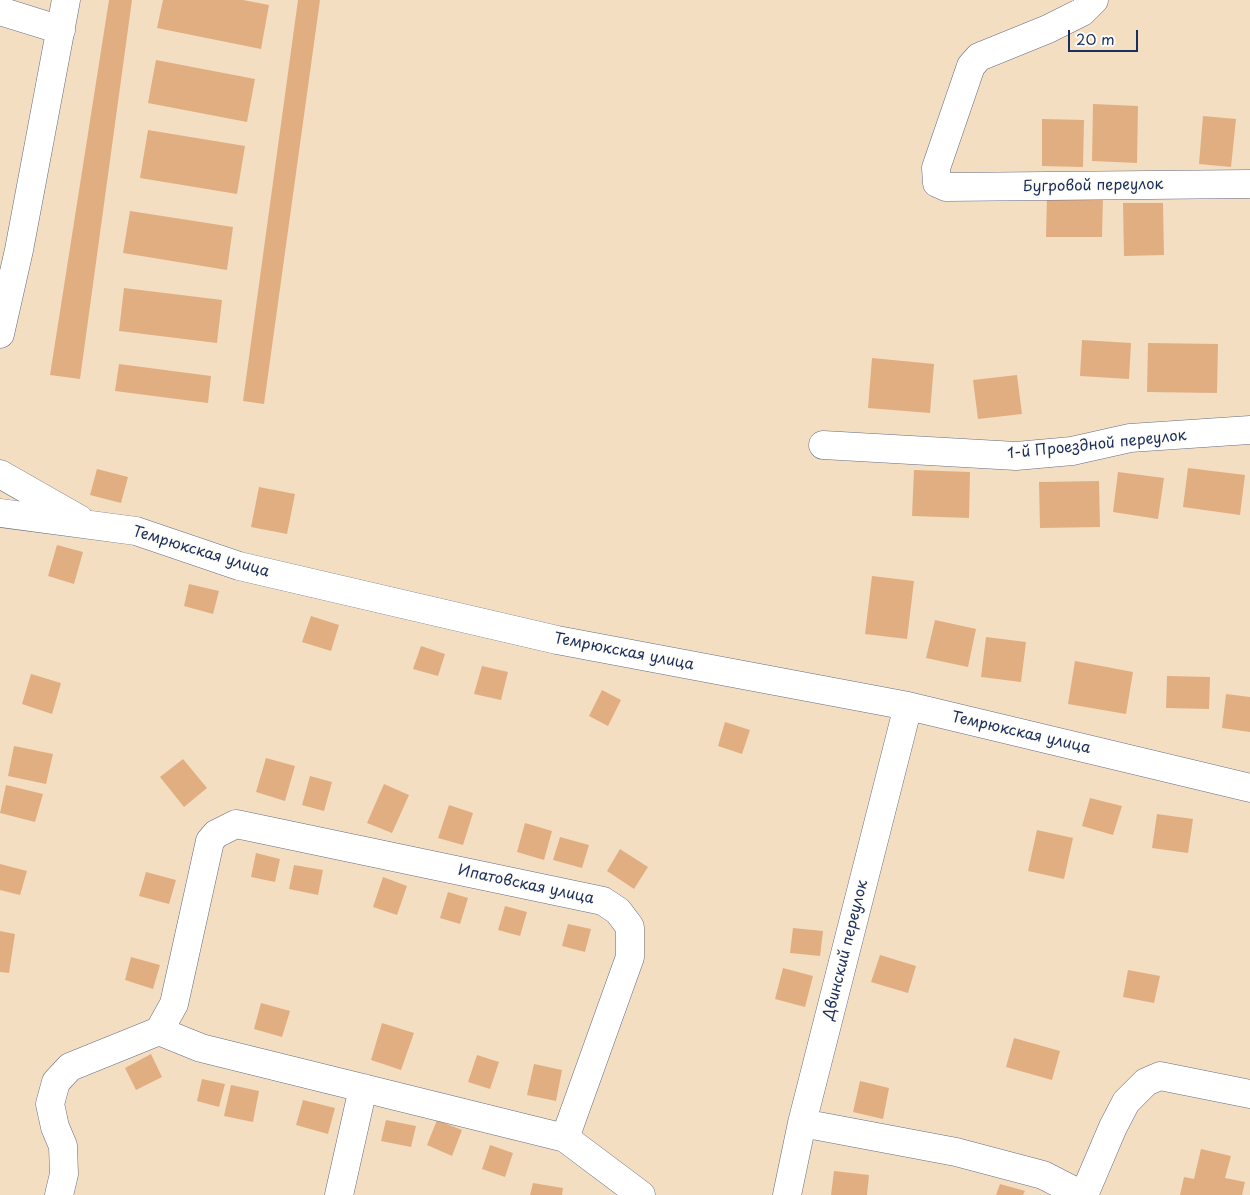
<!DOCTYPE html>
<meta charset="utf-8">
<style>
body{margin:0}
#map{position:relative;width:1250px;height:1195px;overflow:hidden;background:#f3dec2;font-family:"Playpen Sans",sans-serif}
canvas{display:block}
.scale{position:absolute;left:1068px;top:30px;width:70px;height:22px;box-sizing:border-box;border:2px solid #1b2f5e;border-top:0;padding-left:6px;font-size:15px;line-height:18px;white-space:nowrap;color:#1b2f5e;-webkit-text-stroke:4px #fdfcf7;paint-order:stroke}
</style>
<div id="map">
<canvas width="1250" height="1195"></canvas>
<div class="scale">20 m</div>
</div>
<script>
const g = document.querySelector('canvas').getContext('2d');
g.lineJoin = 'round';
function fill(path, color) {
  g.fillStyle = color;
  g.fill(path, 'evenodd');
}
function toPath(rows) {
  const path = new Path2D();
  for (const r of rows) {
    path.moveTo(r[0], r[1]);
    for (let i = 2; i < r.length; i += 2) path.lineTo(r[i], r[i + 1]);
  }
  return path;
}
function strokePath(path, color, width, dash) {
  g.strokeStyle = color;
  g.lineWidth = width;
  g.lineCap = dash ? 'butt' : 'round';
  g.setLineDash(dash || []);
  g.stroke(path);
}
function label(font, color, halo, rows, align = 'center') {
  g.font = font + ' "Playpen Sans",sans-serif';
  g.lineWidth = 4;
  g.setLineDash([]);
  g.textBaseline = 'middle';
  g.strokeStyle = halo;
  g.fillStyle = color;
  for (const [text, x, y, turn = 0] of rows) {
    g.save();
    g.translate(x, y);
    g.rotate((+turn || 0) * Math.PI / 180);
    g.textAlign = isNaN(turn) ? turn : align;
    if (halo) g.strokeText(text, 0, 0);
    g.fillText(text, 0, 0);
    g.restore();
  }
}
const building = toPath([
 [109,0,132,0,80,379,50,375],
 [163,0,243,0,269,5,261,49,157,28],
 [298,0,320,0,264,404,243,401],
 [156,60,255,79,247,122,148,103],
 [1093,104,1138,106,1137,163,1092,161],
 [1203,116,1236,119,1231,167,1199,164],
 [1042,119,1084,120,1083,167,1042,166],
 [148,130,245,146,237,194,140,178],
 [1047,196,1103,196,1102,237,1046,237],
 [1123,203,1163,203,1164,255,1124,256],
 [130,211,233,227,227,270,123,253],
 [124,288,222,300,217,343,119,331],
 [1082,340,1131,343,1129,379,1080,376],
 [1148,343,1218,344,1217,393,1147,392],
 [872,358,934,364,930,413,868,408],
 [119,364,211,376,208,403,115,391],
 [1017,375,1022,414,978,419,973,380],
 [1188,468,1245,475,1240,515,1183,507],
 [97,469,128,477,121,503,90,495],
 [914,470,970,472,969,518,912,516],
 [1118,472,1164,478,1158,519,1113,512],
 [1099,481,1100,527,1040,528,1039,482],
 [259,487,295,494,287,534,251,527],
 [57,545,83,552,74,584,48,576],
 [872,576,914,581,907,639,865,634],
 [189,584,219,591,213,614,184,606],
 [311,616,339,625,331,651,302,642],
 [935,620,976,629,968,667,926,658],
 [986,637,1026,642,1021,682,981,677],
 [421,646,445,654,438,676,413,669],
 [1075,661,1133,672,1126,714,1068,704],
 [482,666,508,672,501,700,474,694],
 [31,674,61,683,52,714,22,704],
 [1167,676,1210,677,1209,709,1166,708],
 [602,690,621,700,608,726,589,716],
 [1226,694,1250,697,1250,732,1222,728],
 [725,722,750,730,742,754,718,746],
 [14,746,53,754,46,784,8,776],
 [266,758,295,766,285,801,256,792],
 [183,759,207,788,184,807,160,777],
 [310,776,332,782,324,811,302,805],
 [384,784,409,795,392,833,367,823],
 [6,785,43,794,35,822,0,813],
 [1090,798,1122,806,1113,835,1082,826],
 [449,805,473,813,463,845,438,838],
 [1157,814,1193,819,1188,853,1152,848],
 [525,823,552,831,544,860,517,852],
 [1037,830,1073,838,1064,879,1028,871],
 [560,837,589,845,582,868,553,860],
 [620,849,648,867,634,889,607,871],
 [256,853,280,859,275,882,251,877],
 [0,864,27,871,20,895,0,890],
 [294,865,323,870,318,895,289,889],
 [146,872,176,880,169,904,139,896],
 [383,877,407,886,397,915,373,907],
 [448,892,468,898,460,924,440,918],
 [505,906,527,912,520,936,498,930],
 [568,924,591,929,585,952,562,946],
 [793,928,823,931,820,956,790,953],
 [0,931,15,934,9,973,0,972],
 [880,955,916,966,908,993,871,982],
 [131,957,160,965,153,989,125,980],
 [783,968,813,976,805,1007,775,999],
 [1128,970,1160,976,1154,1003,1123,997],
 [261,1003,290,1011,282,1037,254,1029],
 [382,1023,414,1033,401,1070,371,1060],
 [1014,1038,1060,1051,1052,1080,1006,1067],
 [151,1054,162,1077,136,1090,125,1068],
 [477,1055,499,1062,490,1089,468,1082],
 [534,1064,562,1070,556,1101,527,1095],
 [202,1079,225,1084,219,1107,197,1101],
 [860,1081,889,1088,883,1119,853,1112],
 [231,1085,259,1091,253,1122,224,1116],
 [303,1100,335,1108,328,1134,296,1125],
 [386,1120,416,1126,411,1147,381,1141],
 [437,1120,462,1130,452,1156,427,1145],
 [490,1145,513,1153,505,1177,482,1169],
 [1201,1149,1231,1156,1225,1178,1245,1182,1242,1195,1180,1195,1184,1177,1194,1179],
 [834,1171,869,1175,867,1195,831,1195],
 [533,1183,563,1188,562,1195,530,1195],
 [1000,1184,1025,1191,1023,1195,996,1195]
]);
const minor = toPath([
 [1094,0,1082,12,1048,29,979,57,971,66,936,168,937,183,946,187,1250,184],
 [0,11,61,30],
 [0,334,19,250,66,0],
 [823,445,1016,456,1072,451,1130,438,1250,430],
 [0,474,79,519],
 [0,513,136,531,239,566,557,640,908,706,1250,788],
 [159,1031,201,1048,565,1138,641,1195],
 [802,1123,956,1152,1043,1175,1082,1195],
 [59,1195,64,1174,63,1146,55,1127,50,1104,56,1082,70,1067,159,1031,174,1004,210,841,216,834,236,824,603,901,618,911,630,927,630,957,565,1138],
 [339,1195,363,1088],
 [787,1195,802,1123,908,706],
 [1084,1195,1113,1127,1126,1102,1146,1082,1160,1076,1250,1094]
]);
const streetNames = [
 ["Бугровой переулок",1093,186,-1],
 ["1-й Проездной переулок",1097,445,-6],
 ["Темрюкская улица",201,552,17],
 ["Темрюкская улица",624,652,11],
 ["Темрюкская улица",1021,733,13],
 ["Ипатовская улица",526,885,12],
 ["Двинский переулок",846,950,-76]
];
fill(building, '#e1ae82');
strokePath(minor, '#676c81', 29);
strokePath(minor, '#fff', 28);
label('15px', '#1b2f5e', '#fdfcf7', streetNames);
</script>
